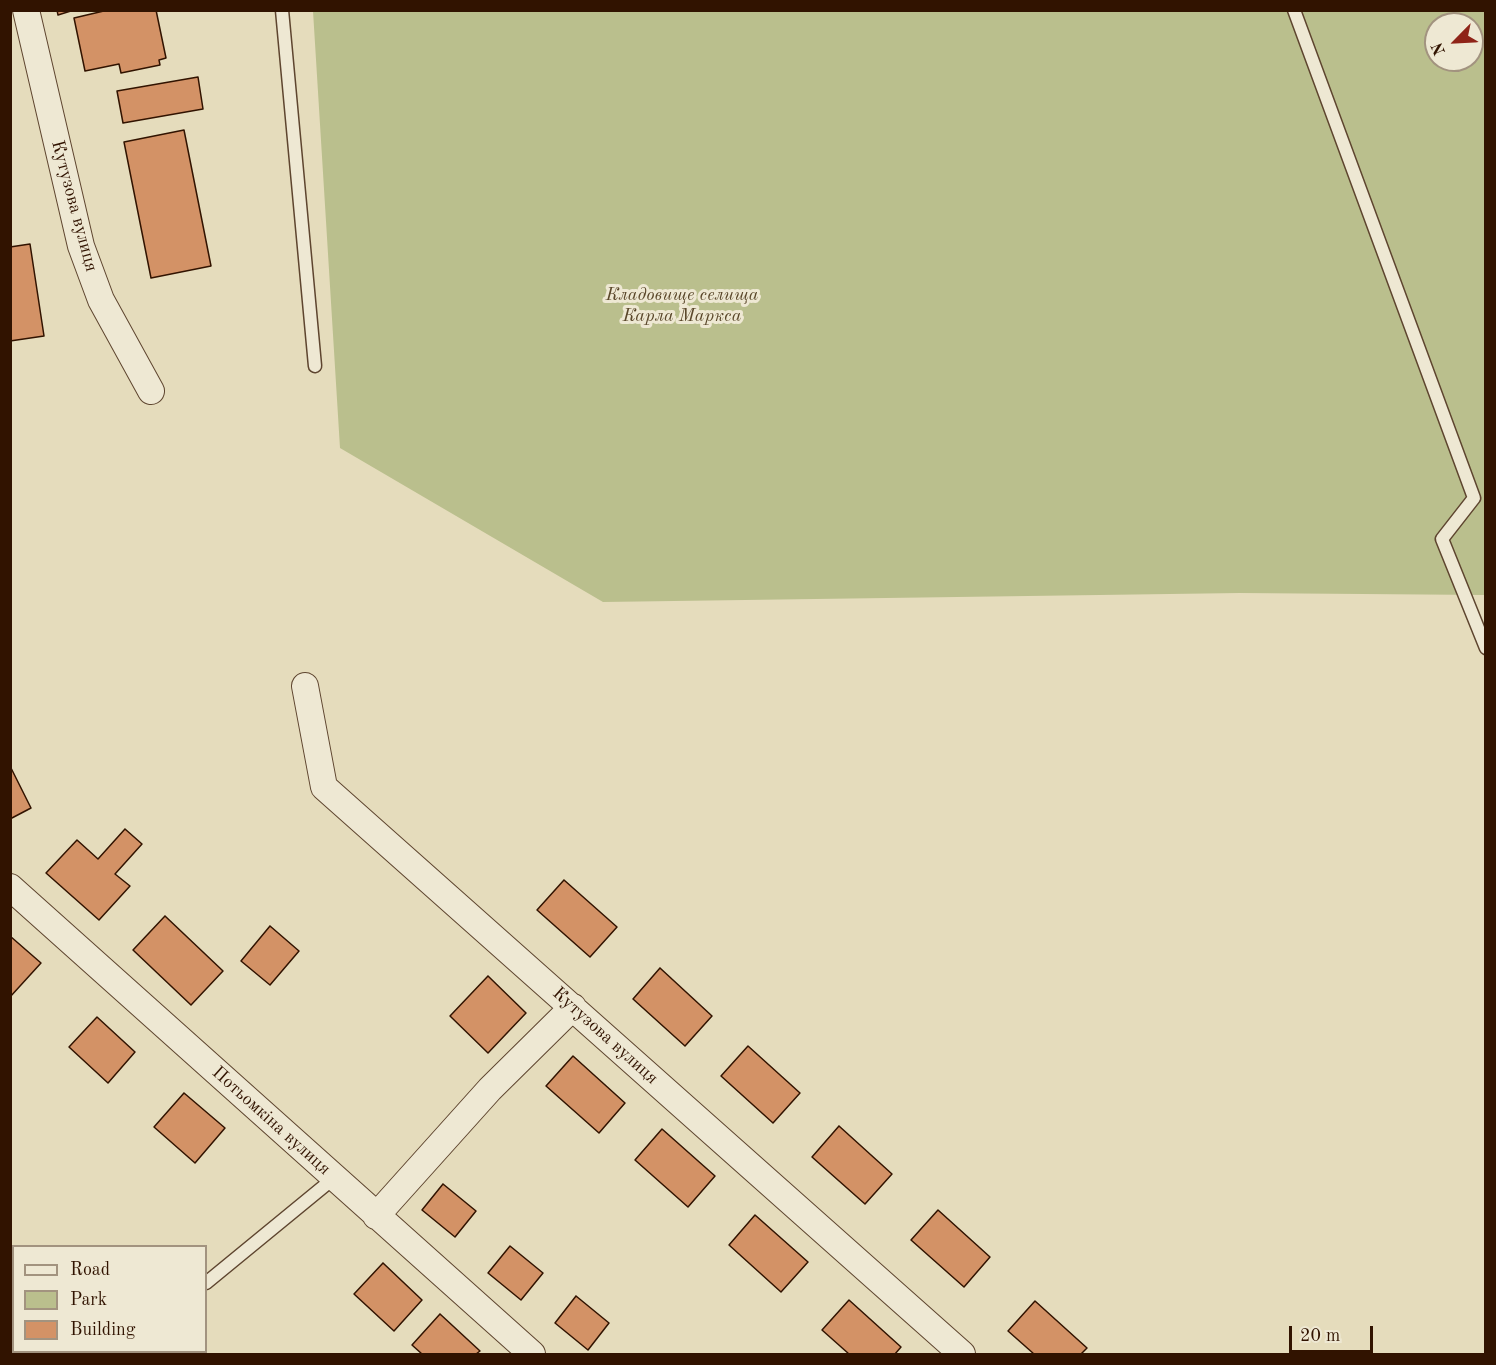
<!DOCTYPE html>
<meta charset="utf-8">
<style>
body{margin:0}
#map{position:relative;width:1496px;height:1365px;overflow:hidden;background:#e5dcbc;font-family:"Old Standard TT",serif}
canvas{display:block}
.frame{position:absolute;inset:0;border:12px solid #311300;pointer-events:none}
.legend{position:absolute;left:12px;top:1245px;width:195px;height:108px;box-sizing:border-box;background:#eee8d3;border:2px solid #a2937f;margin:0;padding:8px 10px;list-style:none;font-size:18px;color:#311300}
.legend li{display:flex;align-items:center;gap:12px;height:30px}
.legend b{width:30px;border:2px solid #a2937f}
.north{position:absolute;left:1424px;top:12px;width:60px;height:60px;box-sizing:border-box;background:#eee8d3;border:2px solid #a2937f;border-radius:50%;rotate:246deg;font-size:16px;font-weight:700;line-height:24px;text-align:center;color:#311300}
.north::after{content:'';display:block;margin:auto;width:21px;height:27px;background:#8f2418;clip-path:polygon(50% 0,100% 100%,50% 72%,0 100%)}
.scale{position:absolute;left:1289px;top:1326px;width:84px;height:27px;box-sizing:border-box;border:3px solid #311300;border-top:0;padding-left:8px;font-size:18px;line-height:21px;white-space:nowrap;color:#311300;-webkit-text-stroke:4px #eee8d3;paint-order:stroke}
</style>
<div id="map">
<canvas width="1496" height="1365"></canvas>
<div class="frame"></div>
<ul class="legend">
<li><b style="height:8px;background:#eee8d3"></b>Road</li>
<li><b style="height:16px;background:#babf8d"></b>Park</li>
<li><b style="height:16px;background:#d39266"></b>Building</li>
</ul>
<div class="north">N</div>
<div class="scale">20 m</div>
</div>
<script>
const g = document.querySelector('canvas').getContext('2d');
g.lineJoin = 'round';
function fill(path, color) {
  g.fillStyle = color;
  g.fill(path, 'evenodd');
}
function toPath(rows) {
  const path = new Path2D();
  for (const r of rows) {
    path.moveTo(r[0], r[1]);
    for (let i = 2; i < r.length; i += 2) path.lineTo(r[i], r[i + 1]);
  }
  return path;
}
function strokePath(path, color, width, dash) {
  g.strokeStyle = color;
  g.lineWidth = width;
  g.lineCap = dash ? 'butt' : 'round';
  g.setLineDash(dash || []);
  g.stroke(path);
}
function label(font, color, halo, rows, align = 'center') {
  g.font = font + ' "Old Standard TT",serif';
  g.lineWidth = 6;
  g.setLineDash([]);
  g.textBaseline = 'middle';
  g.strokeStyle = halo;
  g.fillStyle = color;
  for (const [text, x, y, turn = 0] of rows) {
    g.save();
    g.translate(x, y);
    g.rotate((+turn || 0) * Math.PI / 180);
    g.textAlign = isNaN(turn) ? turn : align;
    if (halo) g.strokeText(text, 0, 0);
    g.fillText(text, 0, 0);
    g.restore();
  }
}
const green = toPath([
 [313,11,1485,11,1485,595,1240,593,603,602,340,448],
 [1436,24,1472,24,1472,60,1436,60]
]);
const building = toPath([
 [57,10,74,10,58,15,57,10],
 [108,10,156,10,166,58,159,60,160,65,121,73,119,64,85,71,74,18,108,10],
 [198,77,203,109,123,123,117,91,198,77],
 [184,130,211,266,151,278,124,142,184,130],
 [30,244,44,336,10,341,10,247,30,244],
 [10,766,31,808,10,819,10,766],
 [125,829,142,844,115,874,130,886,99,920,46,873,77,840,98,859,125,829],
 [564,880,617,927,590,957,537,910,564,880],
 [165,916,223,971,191,1005,133,950,165,916],
 [270,926,299,951,270,985,241,961,270,926],
 [10,936,41,963,10,997,10,936],
 [660,968,712,1016,685,1046,633,999,660,968],
 [488,976,526,1013,488,1053,450,1016,488,976],
 [97,1017,135,1052,108,1083,69,1047,97,1017],
 [748,1046,800,1093,773,1123,721,1076,748,1046],
 [573,1056,625,1103,599,1133,546,1086,573,1056],
 [184,1093,225,1128,195,1163,154,1127,184,1093],
 [839,1126,892,1174,865,1204,812,1157,839,1126],
 [662,1129,715,1176,688,1207,635,1160,662,1129],
 [443,1184,476,1211,455,1237,422,1210,443,1184],
 [938,1210,990,1257,964,1287,911,1240,938,1210],
 [755,1215,808,1262,781,1292,729,1245,755,1215],
 [510,1246,543,1273,521,1300,488,1273,510,1246],
 [383,1263,422,1300,394,1331,354,1294,383,1263],
 [576,1296,609,1323,588,1350,555,1323,576,1296],
 [849,1300,901,1347,895,1354,849,1354,822,1330,849,1300],
 [1035,1301,1087,1348,1081,1354,1034,1354,1008,1331,1035,1301],
 [440,1314,480,1351,476,1354,422,1354,412,1345,440,1314]
]);
const lane = toPath([
 [282,10,315,366],
 [1294,10,1474,498,1442,539,1486,648],
 [206,1283,334,1178],
 [82,1354,85,1352]
]);
const street = toPath([
 [26,10,81,246,101,300,151,391],
 [305,686,324,787,962,1354],
 [10,887,532,1354],
 [376,1216,490,1089,573,1007]
]);
const streetNames = [
 ["Кутузова вулиця",74,206,75],
 ["Кутузова вулиця",605,1036,42],
 ["Потьомкіна вулиця",271,1121,42]
];
const parkNames = [
 ["Кладовище селища",682,295],
 ["Карла Маркса",682,316]
];
fill(green, '#babf8d');
fill(building, '#d39266');
strokePath(building, '#311300', 1.5);
strokePath(lane, '#5e452f', 15);
strokePath(street, '#5e452f', 28);
strokePath(lane, '#eee8d3', 12);
strokePath(street, '#eee8d3', 26);
label('18px', '#311300', '#eee8d3', streetNames);
label('italic 18px', '#5a472a', '#eee8d3', parkNames);
</script>
